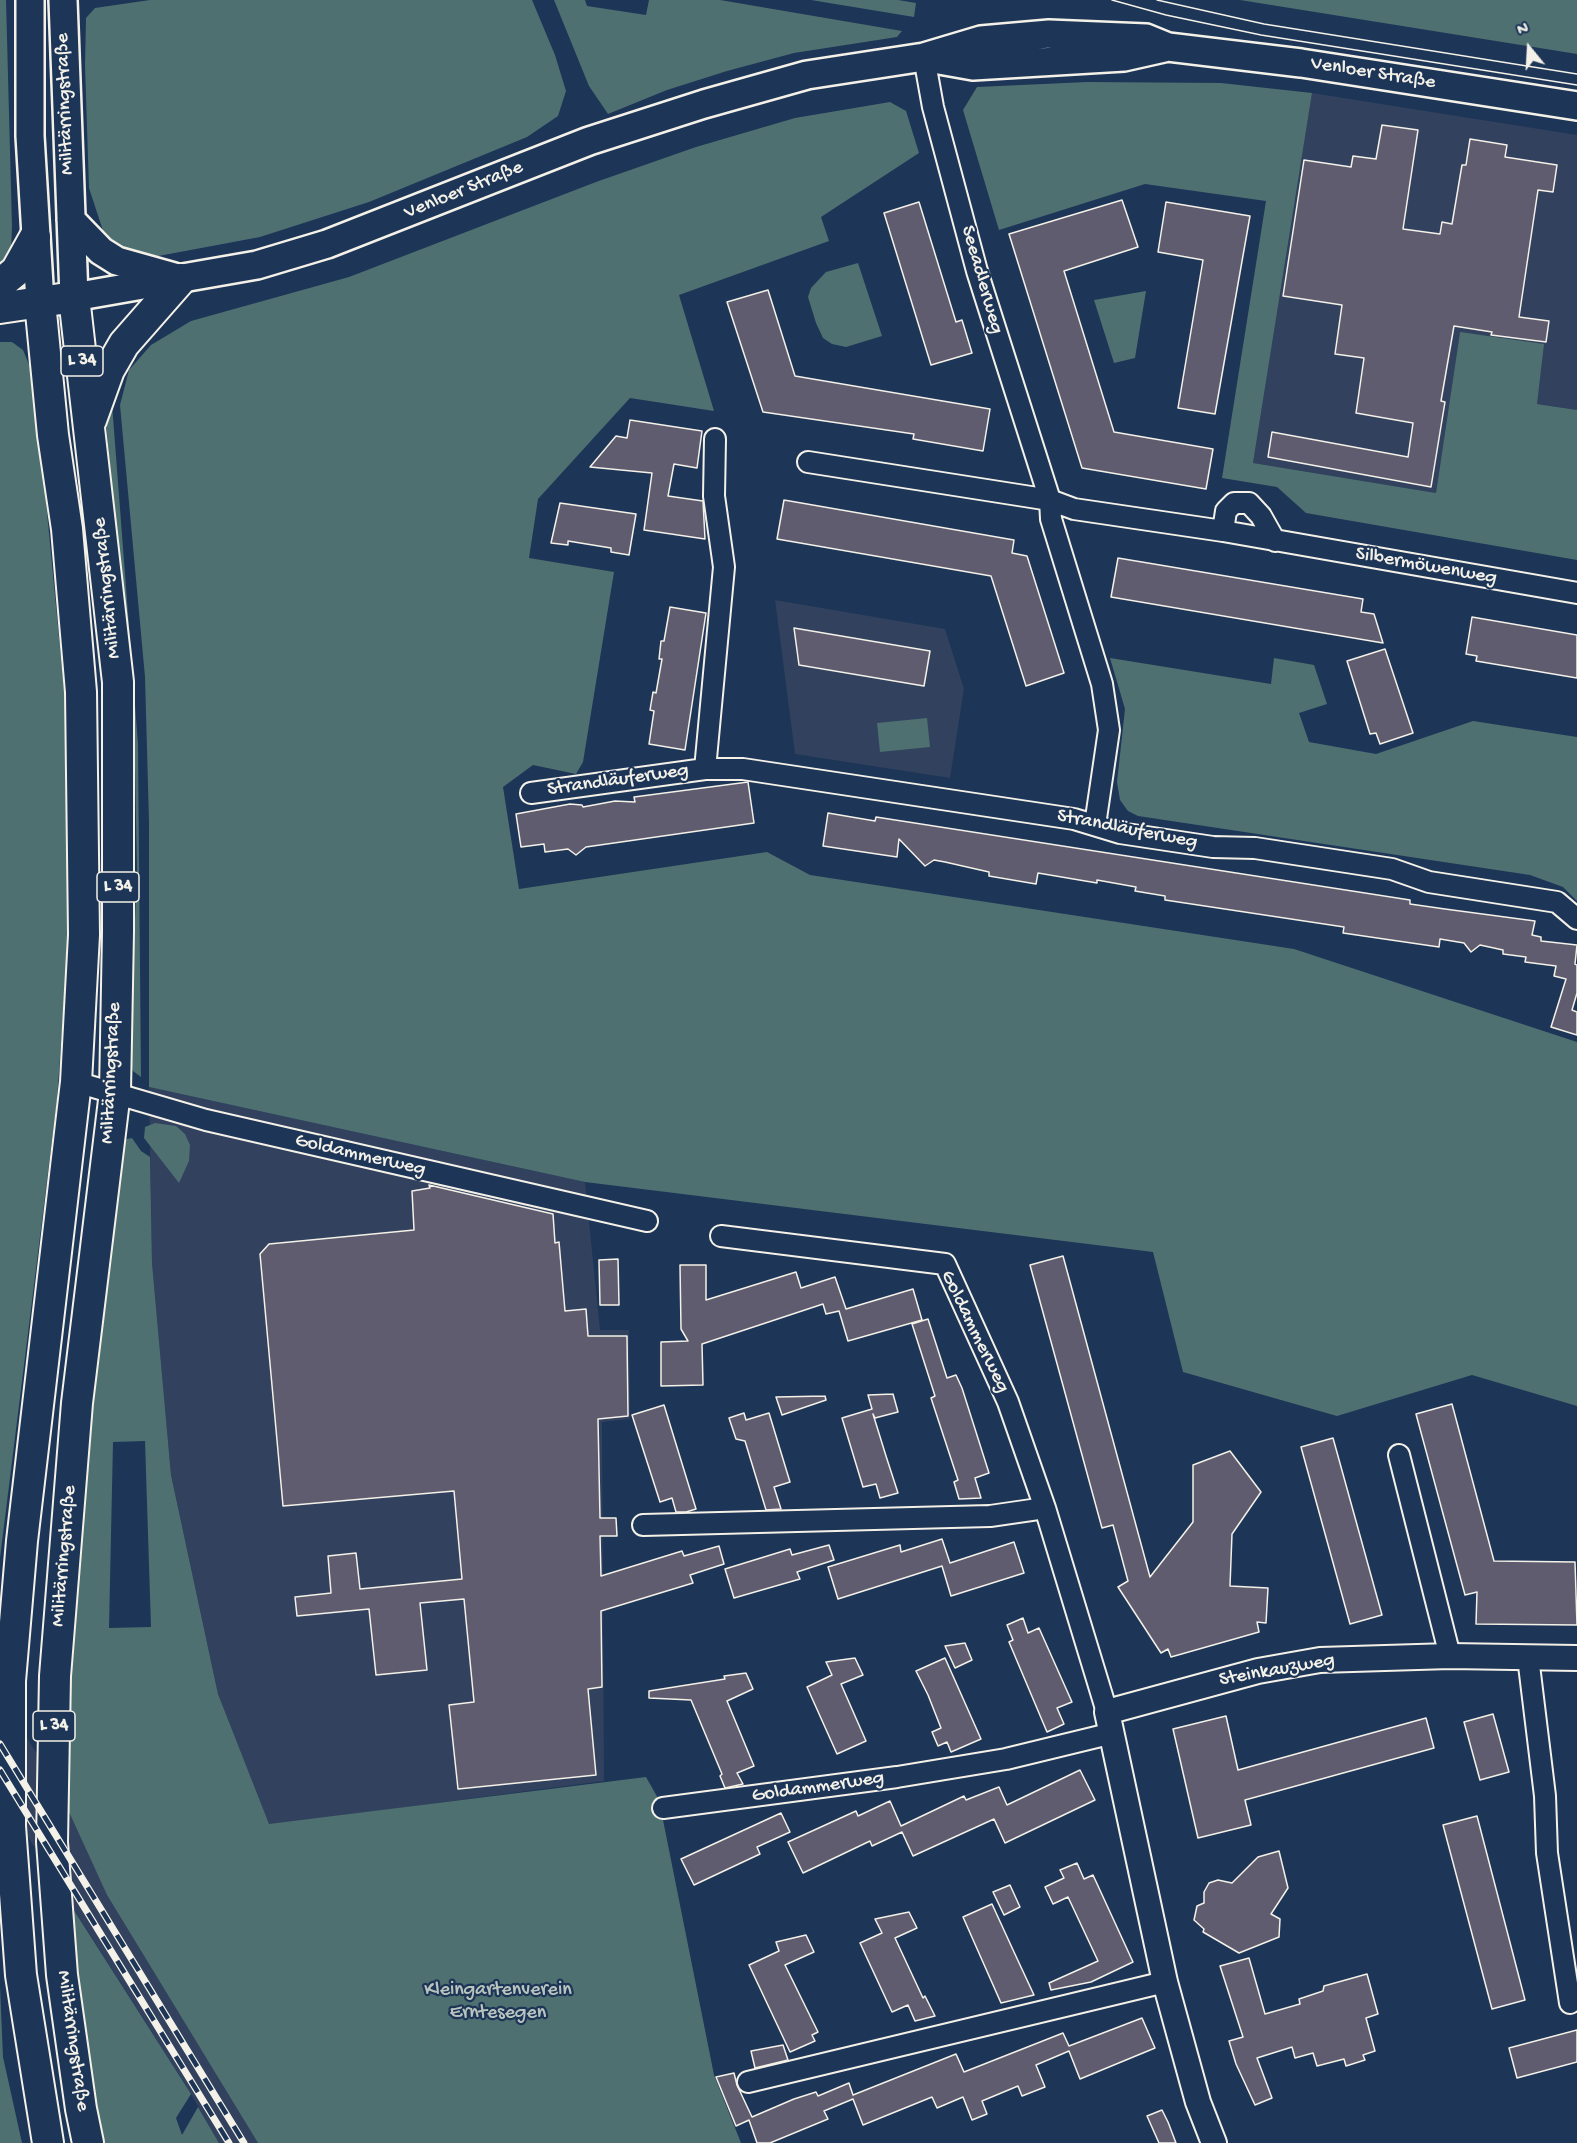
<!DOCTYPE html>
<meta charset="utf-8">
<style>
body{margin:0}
#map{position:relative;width:1577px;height:2143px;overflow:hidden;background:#1d3557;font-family:"Gochi Hand",sans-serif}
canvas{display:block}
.north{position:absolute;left:1499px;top:18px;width:60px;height:60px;-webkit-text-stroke:4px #1d3557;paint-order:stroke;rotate:342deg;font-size:16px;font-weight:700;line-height:24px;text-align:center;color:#f4f1e8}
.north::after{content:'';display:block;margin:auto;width:21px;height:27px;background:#f4f1e8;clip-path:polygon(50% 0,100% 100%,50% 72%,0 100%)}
</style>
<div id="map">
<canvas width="1577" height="2143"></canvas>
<div class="north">N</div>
</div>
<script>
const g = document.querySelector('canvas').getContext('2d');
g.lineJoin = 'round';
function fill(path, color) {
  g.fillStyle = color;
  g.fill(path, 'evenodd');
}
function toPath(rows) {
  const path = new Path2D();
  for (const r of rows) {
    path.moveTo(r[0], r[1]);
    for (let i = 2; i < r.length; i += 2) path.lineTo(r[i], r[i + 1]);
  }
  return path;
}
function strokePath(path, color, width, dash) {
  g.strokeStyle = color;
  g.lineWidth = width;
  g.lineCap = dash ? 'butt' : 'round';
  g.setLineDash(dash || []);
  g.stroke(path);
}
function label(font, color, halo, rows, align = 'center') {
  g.font = font + ' "Gochi Hand",sans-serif';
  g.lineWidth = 4.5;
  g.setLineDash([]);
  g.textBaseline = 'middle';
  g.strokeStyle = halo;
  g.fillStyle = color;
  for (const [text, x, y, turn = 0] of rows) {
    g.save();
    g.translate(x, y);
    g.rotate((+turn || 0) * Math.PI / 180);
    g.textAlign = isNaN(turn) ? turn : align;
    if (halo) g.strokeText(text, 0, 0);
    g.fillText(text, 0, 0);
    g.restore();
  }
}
const built = toPath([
 [1312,93,1577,135,1577,410,1537,404,1460,332,1436,493,1253,463],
 [775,600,945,629,964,689,950,778,795,754],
 [149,1087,585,1182,600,1330,629,1330,630,1419,602,1422,604,1781,269,1825,218,1694,171,1475,152,1263],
 [0,1694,58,1788,107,1895,258,2143,219,2143,188,2089,0,1793]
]);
const green = toPath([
 [0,0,6,0,12,226,11,254,0,267],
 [150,0,532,0,555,55,566,91,558,116,527,137,369,202,260,237,153,257,123,252,107,243,89,188,85,66,86,18,95,8],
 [554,0,585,0,587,6,646,15,649,0,720,0,902,31,897,37,794,53,727,71,667,90,608,114,589,86],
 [811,0,898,0,916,3,914,17],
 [1240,0,1577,0,1577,54],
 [1087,82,1221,83,1312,93,1253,463,1436,493,1460,332,1544,344,1537,404,1577,410,1577,560,1306,513,1277,487,1222,478,1266,201,1145,184,999,230,963,110,977,87],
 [890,102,906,111,919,153,821,217,829,241,679,295,714,411,630,398,538,499,529,558,614,572,583,762,576,774,533,765,503,787,519,889,767,852,810,875,1294,949,1577,1042,1577,1406,1472,1375,1337,1416,1183,1372,1153,1252,585,1182,149,1087,149,822,145,677,120,405,129,370,151,345,191,321,349,277,596,182,696,147,795,118],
 [858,263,882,336,846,347,832,344,823,338,816,323,808,297,811,288,826,272],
 [1146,291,1135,358,1114,363,1094,300],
 [0,342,12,342,23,350,34,377,65,700,68,804,67,959,57,1100,0,1558],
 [112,404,138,744,141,1077,133,1071,129,1060,137,872,135,766,128,654,106,423,106,409],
 [1110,658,1271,684,1274,658,1314,665,1327,704,1299,713,1309,742,1376,754,1473,721,1577,737,1577,901,1563,887,1530,875,1138,816,1128,811,1120,800,1117,782,1125,709],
 [927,718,930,747,880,752,877,723],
 [155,1123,176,1126,185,1134,190,1145,189,1161,179,1183,144,1138,145,1127],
 [132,1138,141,1151,150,1157,152,1263,171,1475,218,1694,269,1824,646,1777,659,1800,714,2075,741,2143,258,2143,107,1895,58,1788,89,1415,122,1140],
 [145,1441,151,1627,109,1628,113,1442],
 [68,1901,191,2094,176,2118,182,2135,198,2107,219,2143,100,2143],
 [0,1986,3,2057,22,2143,0,2143]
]);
const building = toPath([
 [1382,125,1418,130,1403,229,1440,234,1442,222,1452,224,1462,165,1466,165,1470,139,1507,145,1505,157,1557,165,1553,192,1538,190,1519,317,1549,321,1546,342,1491,335,1492,332,1454,326,1441,401,1445,402,1431,487,1268,457,1272,432,1408,457,1413,423,1356,413,1364,358,1335,354,1342,305,1283,296,1304,160,1351,167,1353,156,1376,159,1382,125],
 [1122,200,1138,247,1064,271,1114,432,1213,449,1206,489,1082,468,1009,234,1122,200],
 [919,202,956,322,962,320,972,353,931,365,884,213,919,202],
 [1166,202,1250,216,1215,414,1178,408,1203,260,1158,252,1166,202],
 [768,290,795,376,990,409,983,451,913,439,914,434,763,412,727,302,768,290],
 [630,420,702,431,697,468,674,464,668,496,703,501,705,539,644,530,652,473,590,467,616,436,627,438,630,420],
 [784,500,1014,540,1012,553,1027,556,1064,673,1026,686,991,576,777,539,784,500],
 [560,503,636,514,629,555,611,552,611,548,568,541,568,545,551,543,560,503],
 [1118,558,1363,599,1361,612,1374,614,1383,643,1111,597,1118,558],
 [670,607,706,613,685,750,649,744,654,711,650,710,653,692,656,693,662,659,659,659,661,641,664,641,670,607],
 [1472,617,1577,635,1577,678,1476,661,1477,656,1466,654,1472,617],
 [794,628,930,651,924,686,799,665,794,628],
 [1385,649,1413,733,1380,744,1376,733,1370,734,1347,661,1385,649],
 [748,782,754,823,586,847,576,855,568,849,545,852,544,844,521,847,516,814,570,804,582,805,583,807,615,801,635,802,634,797,748,782],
 [828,813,875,821,876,817,1410,900,1410,904,1445,909,1535,921,1532,935,1541,937,1541,941,1577,945,1575,964,1577,965,1577,993,1572,1010,1577,1012,1577,1035,1551,1027,1566,979,1554,976,1556,966,1525,962,1526,957,1503,954,1503,950,1480,945,1471,952,1464,943,1440,939,1439,947,1343,933,1344,927,1165,900,1165,896,1135,891,1136,887,1097,880,1097,883,1038,873,1036,884,989,876,989,872,945,862,934,860,925,866,899,839,897,857,823,846,828,813],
 [429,1185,553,1214,555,1243,559,1242,565,1311,586,1309,588,1336,627,1336,628,1416,598,1419,600,1518,616,1518,617,1536,600,1536,601,1576,682,1551,684,1556,719,1546,724,1564,690,1575,693,1583,601,1611,602,1687,588,1689,596,1775,458,1789,449,1705,474,1702,464,1599,420,1603,427,1670,376,1675,369,1609,297,1616,295,1597,331,1593,328,1556,356,1553,360,1589,462,1579,454,1491,283,1506,260,1254,269,1244,414,1230,412,1191,430,1188,429,1185],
 [1063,1256,1150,1577,1193,1522,1193,1465,1230,1451,1261,1492,1232,1534,1230,1586,1268,1588,1266,1623,1257,1622,1259,1632,1171,1657,1168,1649,1161,1653,1118,1587,1128,1581,1113,1525,1102,1528,1030,1265,1063,1256],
 [618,1259,619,1305,600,1305,599,1260,618,1259],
 [680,1265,706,1265,706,1300,796,1272,801,1288,835,1277,846,1309,913,1289,922,1320,848,1341,839,1311,826,1314,823,1304,702,1344,703,1385,661,1386,661,1342,688,1341,681,1329,680,1265],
 [928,1319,947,1378,956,1375,962,1388,989,1473,975,1478,981,1498,959,1499,954,1482,958,1480,931,1398,935,1396,912,1324,928,1319],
 [893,1394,898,1412,875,1418,873,1414,886,1456,898,1493,880,1498,876,1484,863,1487,842,1418,872,1409,868,1395,893,1394],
 [825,1396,826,1400,782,1415,776,1397,825,1396],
 [1452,1404,1494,1561,1575,1562,1577,1625,1476,1624,1477,1592,1465,1595,1416,1414,1452,1404],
 [664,1405,696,1509,686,1512,676,1512,672,1498,660,1502,632,1415,664,1405],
 [744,1413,746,1420,769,1413,790,1482,774,1487,781,1509,766,1510,745,1441,736,1439,729,1418,744,1413],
 [1333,1438,1382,1615,1350,1624,1301,1447,1333,1438],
 [942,1539,950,1563,1014,1542,1024,1573,951,1596,942,1566,838,1599,828,1567,900,1545,901,1552,942,1539],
 [829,1545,834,1560,797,1572,800,1579,734,1598,725,1569,790,1549,792,1555,829,1545],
 [1023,1618,1028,1633,1039,1628,1072,1702,1057,1708,1064,1724,1047,1732,1009,1642,1013,1640,1007,1625,1023,1618],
 [965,1643,972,1660,955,1668,945,1646,965,1643],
 [855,1658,863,1675,841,1684,866,1741,837,1754,807,1687,832,1675,826,1662,855,1658],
 [945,1658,981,1739,951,1752,947,1742,938,1746,932,1732,941,1728,928,1695,916,1671,945,1658],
 [746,1673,753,1689,727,1701,754,1766,737,1773,743,1784,725,1788,720,1776,722,1774,691,1700,649,1698,649,1691,725,1679,724,1676,746,1673],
 [1493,1714,1509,1772,1480,1780,1464,1722,1493,1714],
 [1226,1716,1238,1770,1426,1718,1434,1748,1245,1800,1251,1825,1198,1838,1173,1729,1226,1716],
 [1080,1770,1095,1800,1005,1843,994,1819,913,1856,902,1832,872,1846,870,1841,803,1873,788,1842,856,1811,858,1816,890,1801,901,1826,964,1796,966,1800,999,1787,1007,1805,1080,1770],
 [781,1813,790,1832,757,1847,760,1854,694,1885,681,1859,781,1813],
 [1477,1816,1525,2000,1492,2009,1443,1825,1477,1816],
 [1279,1851,1288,1888,1271,1914,1280,1919,1279,1937,1239,1953,1203,1932,1204,1929,1194,1920,1197,1906,1204,1903,1204,1892,1209,1883,1218,1880,1232,1883,1258,1857,1279,1851],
 [1077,1863,1084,1879,1093,1875,1133,1962,1091,1982,1051,1990,1049,1983,1098,1961,1068,1897,1053,1904,1045,1887,1064,1878,1060,1870,1077,1863],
 [1010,1885,1020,1907,1004,1915,993,1892,1010,1885],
 [992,1904,1014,1952,1034,1995,1001,2003,963,1917,992,1904],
 [909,1912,917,1928,895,1938,923,1998,925,1996,935,2016,915,2021,908,2005,892,2012,860,1943,882,1933,875,1919,909,1912],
 [806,1935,814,1952,785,1965,818,2032,812,2035,815,2041,790,2052,749,1965,779,1951,776,1942,806,1935],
 [1249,1958,1265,2014,1300,2004,1299,1999,1323,1991,1324,1986,1367,1974,1378,2014,1366,2018,1375,2051,1363,2055,1365,2060,1346,2066,1344,2059,1317,2066,1313,2053,1295,2058,1292,2047,1257,2058,1272,2098,1255,2105,1236,2064,1229,2041,1243,2037,1220,1966,1249,1958],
 [1142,2018,1155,2048,1080,2079,1069,2051,1036,2065,1045,2087,1022,2096,1018,2086,982,2101,987,2114,972,2120,963,2097,937,2108,932,2097,863,2125,853,2099,824,2111,828,2119,770,2143,757,2143,749,2120,736,2126,716,2077,734,2073,737,2085,752,2117,794,2099,816,2092,818,2096,849,2083,853,2095,956,2054,964,2072,1063,2033,1069,2046,1142,2018],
 [1577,2030,1577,2062,1517,2078,1509,2048,1577,2030],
 [783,2045,788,2060,755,2068,751,2051,783,2045],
 [1162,2110,1168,2122,1176,2143,1159,2143,1147,2116,1162,2110]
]);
const minor = toPath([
 [924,57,933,107,977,271,1050,500,1051,519,1102,684,1109,730,1095,825],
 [808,462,1050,500,1074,509,1223,531,1577,593],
 [1223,531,1226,511,1234,503,1249,503,1261,516,1275,541],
 [705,769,724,567,714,496,715,439],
 [531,793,705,769,743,769,1074,819,1120,833,1213,847,1255,848,1392,869,1429,882,1557,902,1577,919],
 [76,1082,206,1120,647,1221],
 [721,1236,945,1264,1008,1402,1045,1508,1107,1712],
 [1399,1455,1450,1656],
 [643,1525,990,1516,1045,1508],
 [1528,1657,1545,1796,1547,1853,1570,2003],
 [663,1808,897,1777,1006,1759,1113,1733],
 [748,2082,1165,1982]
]);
const tertiary = toPath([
 [1214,2143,1198,2102,1165,1982,1107,1712,1258,1671,1320,1660,1450,1656,1577,1658]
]);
const secondary = toPath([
 [30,0,30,136,40,302],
 [63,0,74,297,257,265,327,244,589,141,704,104,807,75,924,57,981,40,1049,34,1146,38,1168,47,1301,63,1577,106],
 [928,58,973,66,1124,57,1164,48],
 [71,220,101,251,117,261,174,277]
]);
const primary = toPath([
 [0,284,16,271,35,237],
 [40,302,53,435,67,529,81,692,84,935,76,1082,22,1541,10,1681,10,1826,21,1975,48,2143],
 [0,308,74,297,118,682,118,932,115,1092,77,1403,55,1676,52,1842,62,1975,81,2109,88,2143],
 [91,420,109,370,124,344,181,279]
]);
const tram = toPath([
 [1112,0,1166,15,1261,35,1577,85],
 [1157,0,1264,24,1577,74]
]);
const rail = toPath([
 [0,1744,244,2143],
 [0,1770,229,2143]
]);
const shields = [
 [82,361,42],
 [118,887,42],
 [54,1726,42]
];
const shieldNames = [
 ["L 34",82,361],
 ["L 34",118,887],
 ["L 34",54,1726]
];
const streetNames = [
 ["Venloer Straße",1373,74,9],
 ["Militärringstraße",66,104,-92],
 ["Venloer Straße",464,191,-22],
 ["Seeadlerweg",981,280,74],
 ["Silbermöwenweg",1426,567,10],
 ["Militärringstraße",108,588,-96],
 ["Strandläuferweg",618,781,-8],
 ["Strandläuferweg",1127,830,11],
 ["Militärringstraße",112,1073,-87],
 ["Goldammerweg",360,1156,13],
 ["Goldammerweg",974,1332,64],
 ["Militärringstraße",65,1556,-85],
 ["Steinkauzweg",1277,1671,-10],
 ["Goldammerweg",818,1788,-8],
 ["Militärringstraße",72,2041,82]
];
const parkNames = [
 ["Kleingartenverein",498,1991],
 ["Erntesegen",498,2014]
];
fill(built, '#31415e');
fill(green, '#4e7071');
fill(building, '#605c6f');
strokePath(building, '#f4f1e8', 1.5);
strokePath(minor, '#f4f1e8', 24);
strokePath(tertiary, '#f4f1e8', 28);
strokePath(secondary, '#f4f1e8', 32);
strokePath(primary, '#f4f1e8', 34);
strokePath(minor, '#1d3557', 20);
strokePath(tertiary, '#1d3557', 24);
strokePath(secondary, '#1d3557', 27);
strokePath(primary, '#1d3557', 30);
strokePath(tram, '#f4f1e8', 1.5);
strokePath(rail, '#f4f1e8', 7);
strokePath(rail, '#1d3557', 4.5, [14]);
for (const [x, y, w] of shields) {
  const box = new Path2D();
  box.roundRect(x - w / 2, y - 15, w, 30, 4.5);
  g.fillStyle = '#1d3557';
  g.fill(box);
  strokePath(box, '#f4f1e8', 1.5);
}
label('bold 18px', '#f4f1e8', null, shieldNames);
label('20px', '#f4f1e8', '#1d3557', streetNames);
label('20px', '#bac4be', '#1d3557', parkNames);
</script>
